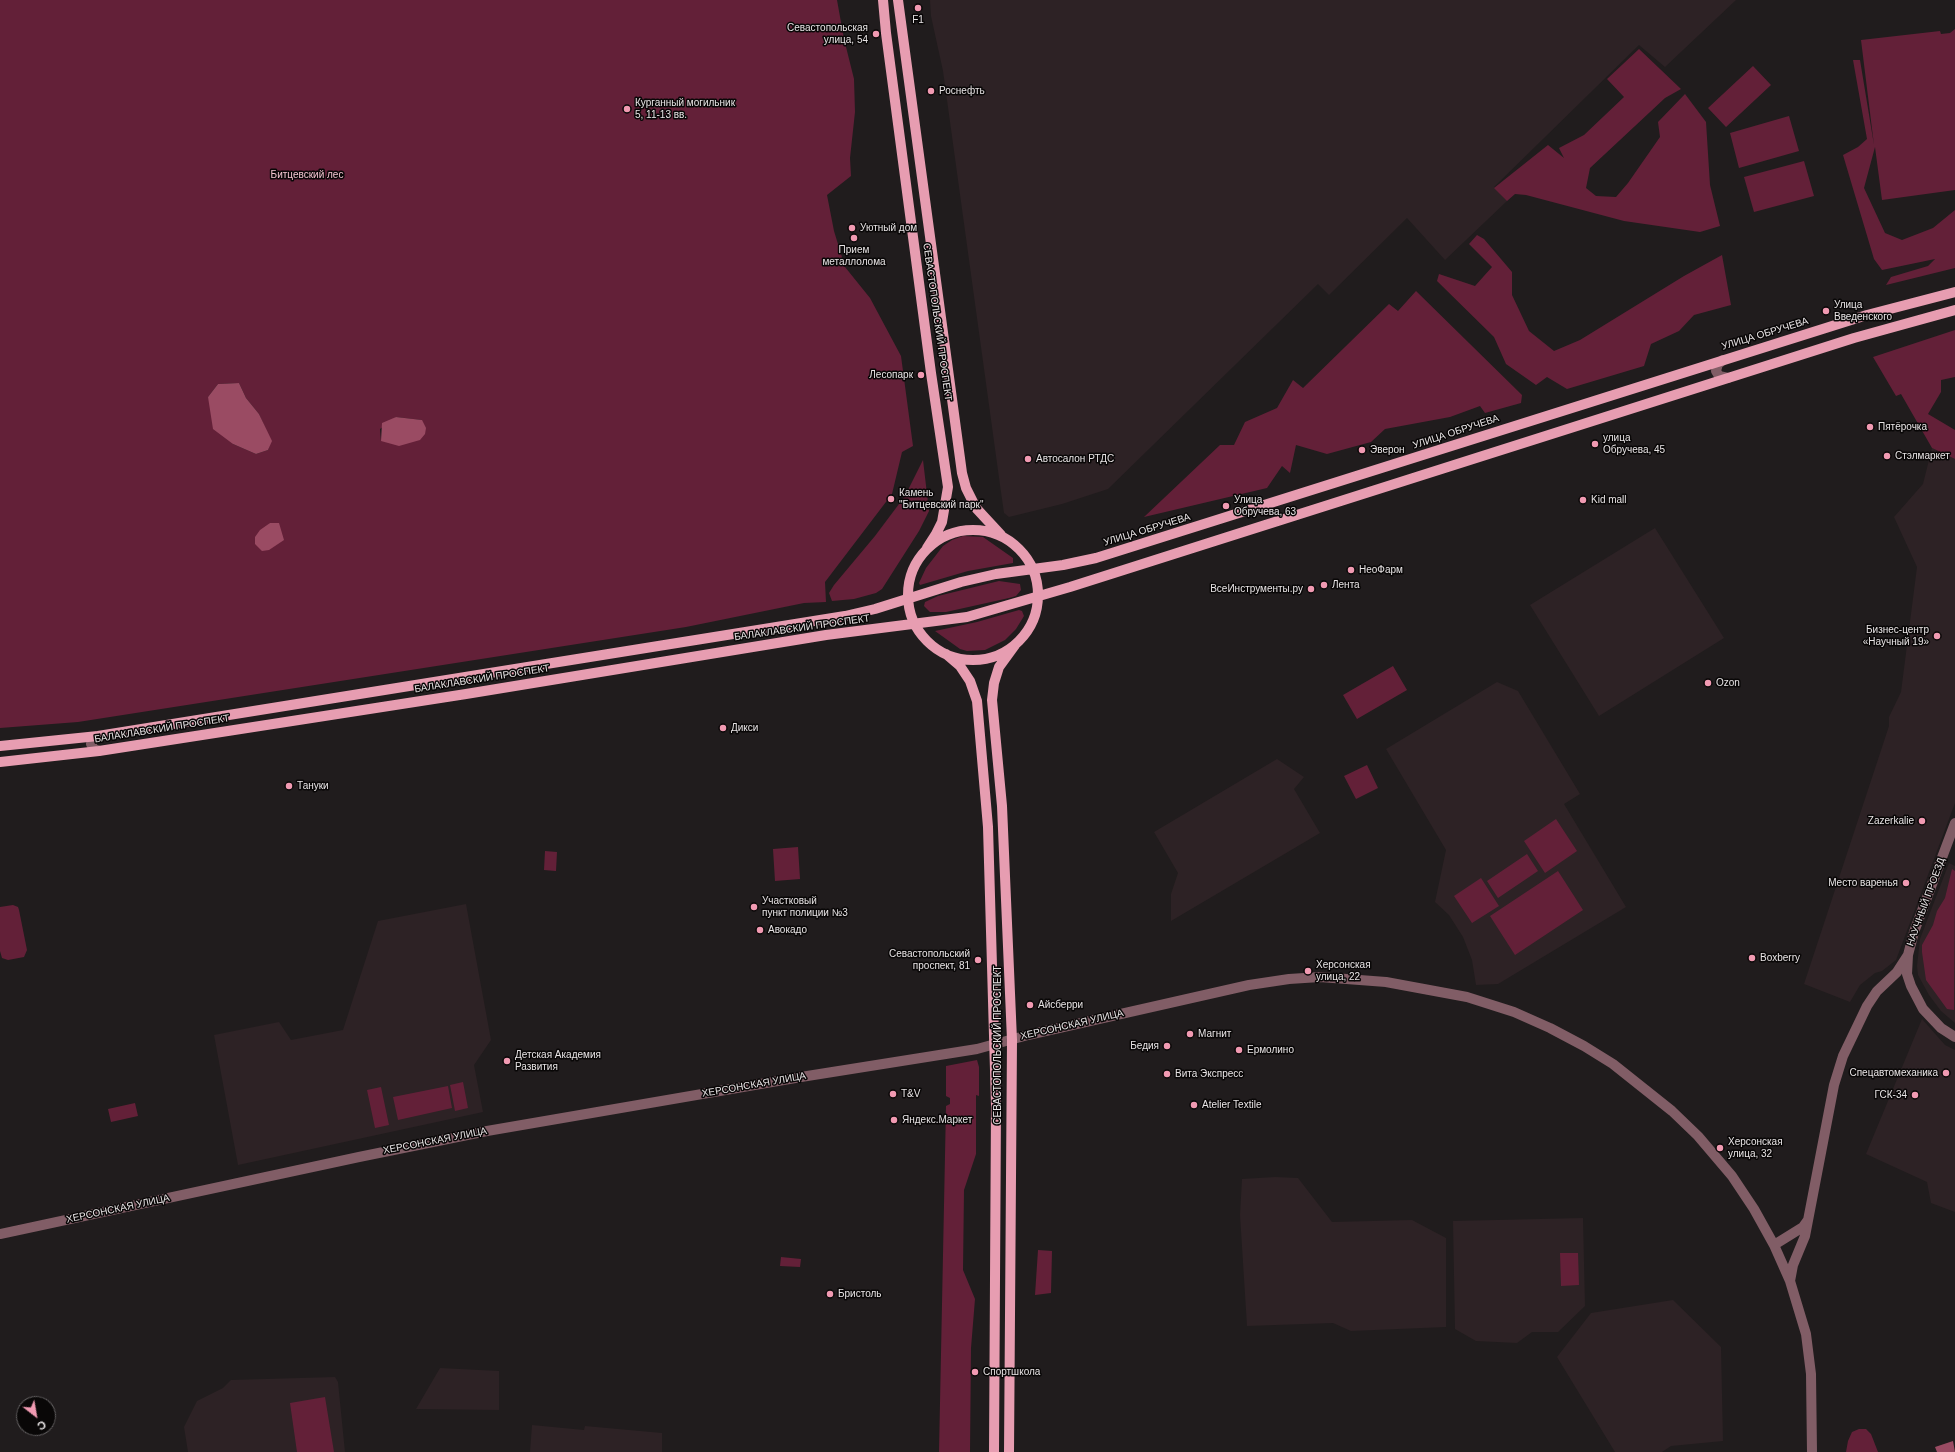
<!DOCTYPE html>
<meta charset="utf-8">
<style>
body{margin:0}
#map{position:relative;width:1955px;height:1452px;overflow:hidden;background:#201c1d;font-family:Helvetica,sans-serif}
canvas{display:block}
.north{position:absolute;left:16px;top:1396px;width:40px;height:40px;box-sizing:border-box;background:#090707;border:1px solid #625f60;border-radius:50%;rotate:149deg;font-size:11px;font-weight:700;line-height:16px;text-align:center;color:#e8e4e5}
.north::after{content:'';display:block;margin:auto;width:14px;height:18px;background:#f19ab2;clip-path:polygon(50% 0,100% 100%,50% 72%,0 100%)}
</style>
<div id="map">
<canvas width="1955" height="1452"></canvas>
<div class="north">С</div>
</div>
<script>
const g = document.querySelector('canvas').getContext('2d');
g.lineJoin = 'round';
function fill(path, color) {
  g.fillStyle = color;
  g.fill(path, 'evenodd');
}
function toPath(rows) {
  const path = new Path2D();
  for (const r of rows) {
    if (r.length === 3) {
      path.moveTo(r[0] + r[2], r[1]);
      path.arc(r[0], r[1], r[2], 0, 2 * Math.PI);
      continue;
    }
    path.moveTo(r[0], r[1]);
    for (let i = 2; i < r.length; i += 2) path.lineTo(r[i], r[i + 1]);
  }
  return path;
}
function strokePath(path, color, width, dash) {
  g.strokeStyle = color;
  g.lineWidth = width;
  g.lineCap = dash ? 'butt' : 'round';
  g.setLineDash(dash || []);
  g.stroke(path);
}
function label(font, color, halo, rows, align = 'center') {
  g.font = font + ' Helvetica,sans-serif';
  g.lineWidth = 3;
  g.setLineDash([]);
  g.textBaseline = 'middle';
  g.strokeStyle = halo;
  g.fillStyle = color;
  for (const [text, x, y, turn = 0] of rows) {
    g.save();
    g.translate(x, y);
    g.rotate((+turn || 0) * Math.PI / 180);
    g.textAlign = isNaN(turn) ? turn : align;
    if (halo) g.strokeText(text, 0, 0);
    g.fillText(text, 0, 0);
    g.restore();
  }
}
const built = toPath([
 [930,0,1736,0,1665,67,1639,45,1494,187,1507,201,1445,260,1407,218,1329,295,1318,284,1108,489,1062,504,1009,517,1004,513,1000,485,943,71,931,16],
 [1932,448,1955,459,1955,803,1896,960,1882,971,1875,973,1860,985,1850,1002,1804,984,1889,726,1889,717,1901,692,1917,567,1894,517,1923,484],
 [1655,528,1724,638,1599,716,1530,605],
 [1497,682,1518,691,1580,794,1564,804,1626,907,1498,984,1476,985,1472,960,1463,937,1449,915,1435,902,1446,850,1386,749],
 [1277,759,1304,777,1294,789,1320,833,1171,921,1171,894,1178,873,1154,832],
 [1949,863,1955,866,1955,1023,1941,1011,1929,995,1918,975,1917,966,1920,939],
 [466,904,491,1040,474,1065,483,1112,238,1165,214,1035,279,1022,291,1040,343,1030,378,921],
 [1922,1019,1945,1045,1955,1050,1955,1212,1931,1203,1927,1182,1866,1154],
 [1275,1177,1298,1178,1332,1222,1412,1220,1446,1238,1446,1327,1351,1331,1333,1323,1247,1326,1240,1215,1242,1179],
 [1583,1218,1585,1306,1558,1332,1532,1332,1517,1343,1476,1341,1455,1329,1453,1221],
 [1673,1300,1721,1347,1723,1441,1671,1446,1662,1452,1615,1452,1557,1357,1591,1313],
 [440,1368,499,1371,499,1410,416,1409],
 [335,1377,338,1382,345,1452,188,1452,184,1427,197,1401,223,1388,231,1380],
 [532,1425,584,1430,585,1426,662,1433,662,1452,530,1452]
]);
const green = toPath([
 [0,0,837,0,844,39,854,79,855,112,850,158,851,176,827,195,834,231,845,267,870,298,901,356,913,446,902,452,892,494,825,582,826,602,804,603,686,627,78,722,0,728],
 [239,383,246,398,259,414,271,441,268,450,256,454,233,444,208,397,218,384],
 [396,417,422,420,381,441,380,429],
 [270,523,279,523,255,544],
 [1955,29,1955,190,1882,200,1875,147,1864,188,1885,233,1902,240,1933,228,1955,210,1955,268,1886,285,1891,277,1928,266,1935,259,1882,270,1874,259,1843,155,1858,147,1867,139,1853,60,1860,60,1874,145,1861,40,1940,31,1941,34,1950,33],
 [1639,49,1681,89,1665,98,1590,168,1586,188,1596,196,1616,197,1628,183,1660,137,1658,122,1685,94,1706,122,1710,185,1720,226,1700,232,1624,221,1526,195,1515,194,1507,201,1494,188,1548,145,1564,158,1559,148,1584,135,1624,97,1607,79],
 [1753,66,1771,85,1726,127,1708,108],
 [1789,116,1799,151,1739,168,1730,133],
 [1804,161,1814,196,1754,212,1744,177],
 [1477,235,1484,239,1512,272,1512,295,1529,331,1554,351,1580,340,1684,276,1722,255,1731,305,1694,315,1679,331,1651,344,1644,366,1567,389,1547,377,1536,385,1506,364,1494,337,1437,281,1439,274,1475,286,1492,267,1469,244],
 [1416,291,1522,395,1521,403,1485,413,1480,406,1450,417,1385,429,1371,442,1327,454,1296,445,1290,473,1282,466,1267,488,1144,517,1220,445,1234,445,1245,422,1277,408,1293,380,1303,388,1389,304,1398,311],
 [1955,330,1955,377,1941,380,1941,392,1928,414,1955,430,1955,459,1932,448,1901,394,1896,396,1873,357],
 [923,460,929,511,919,531,882,589,876,593,854,599,832,601,829,593,834,585,875,536,905,496],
 [963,536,983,537,1013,558,1013,563,968,571,920,585,919,583,926,568,943,546,952,540],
 [999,581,1020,584,1021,590,1016,596,1009,598,946,612,930,612,924,606,925,602,938,596],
 [1019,610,1022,611,1024,616,1016,629,1005,640,985,650,967,651,960,649,935,631,977,622],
 [1393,666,1407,690,1357,719,1343,695],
 [1367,765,1378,788,1356,799,1344,776],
 [1556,819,1577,851,1545,873,1524,841],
 [798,847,800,879,775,881,773,849],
 [545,851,557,852,556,871,544,870],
 [1527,854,1538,871,1498,898,1487,881],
 [1952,869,1955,871,1954,1010,1947,1009,1926,980,1922,952,1922,945,1933,925,1937,911,1945,898],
 [1558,871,1583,910,1515,955,1490,916],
 [1481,878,1499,906,1472,923,1454,896],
 [13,905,18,907,19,910,27,950,24,957,8,960,2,958,0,951,0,907],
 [977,1060,979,1067,979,1096,976,1095,976,1154,964,1190,963,1270,975,1299,971,1348,970,1452,939,1452,946,1106,950,1104,950,1098,946,1096,946,1066],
 [463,1082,468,1108,455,1111,450,1085],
 [448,1086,452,1108,398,1120,393,1097],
 [381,1087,389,1125,375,1128,367,1090],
 [135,1103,138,1116,111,1122,108,1109],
 [1038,1250,1052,1251,1051,1293,1035,1295],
 [1560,1253,1578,1253,1579,1285,1561,1286],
 [781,1257,801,1259,800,1267,780,1266],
 [325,1397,334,1452,297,1452,290,1403],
 [1859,1429,1866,1429,1871,1434,1878,1452,1846,1452,1848,1441,1852,1432]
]);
const water = toPath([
 [239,383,246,398,259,414,272,441,268,450,256,454,233,444,213,429,208,397,218,384],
 [396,417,422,420,426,428,425,434,420,440,399,446,381,441,382,423],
 [270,523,279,523,284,540,269,550,262,551,255,544,255,537,260,530],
 [1953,1441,1955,1452,1937,1452,1935,1447]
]);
const minor = toPath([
 [1723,360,1718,364,1716,371,1719,376,1728,378],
 [98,736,93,738,91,744,94,749,99,751],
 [1955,823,1914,932,1908,955,1907,974,1911,986,1923,1009,1941,1028,1955,1037],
 [0,1234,359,1157,487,1131,801,1077,977,1049,1028,1035,1249,985,1289,979,1320,977,1386,982,1467,997,1514,1012,1550,1028,1584,1046,1613,1064,1672,1111,1698,1136,1732,1176,1754,1209,1774,1245,1790,1281,1806,1334,1811,1374,1812,1452],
 [1774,1245,1803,1227,1808,1220],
 [1790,1281,1793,1265,1805,1236,1834,1085,1843,1056,1867,1006,1877,991,1897,972,1908,955]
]);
const major = toPath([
 [883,0,886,33,931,373,948,487,942,522,936,534,927,548],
 [898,0,962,473,966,488,976,508,1001,535],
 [973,595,65],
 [946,654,960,666,970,681,977,701,988,827,996,1105,994,1452],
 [0,746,98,736,845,616,875,609,961,582,996,574,1063,565,1096,558,1867,315,1955,292],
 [0,762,99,751,466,694,826,635,967,617,1070,587,1854,338,1955,310],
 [1009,1452,1012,1040,1002,806,992,700,994,683,999,667,1015,645]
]);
const markers = [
 [918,8,4,"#f19ab2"],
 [876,34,4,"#f19ab2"],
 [931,91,4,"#f19ab2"],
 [627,109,4,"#f19ab2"],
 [852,228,4,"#f19ab2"],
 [854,238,4,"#f19ab2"],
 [1826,311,4,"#f19ab2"],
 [921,375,4,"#f19ab2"],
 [1870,427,4,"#f19ab2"],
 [1595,444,4,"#f19ab2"],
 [1362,450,4,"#f19ab2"],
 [1887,456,4,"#f19ab2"],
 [1028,459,4,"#f19ab2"],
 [891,499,4,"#f19ab2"],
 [1583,500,4,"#f19ab2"],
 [1226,506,4,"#f19ab2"],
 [1351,570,4,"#f19ab2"],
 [1324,585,4,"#f19ab2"],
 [1311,589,4,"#f19ab2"],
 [1937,636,4,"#f19ab2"],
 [1708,683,4,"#f19ab2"],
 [723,728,4,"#f19ab2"],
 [289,786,4,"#f19ab2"],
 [1922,821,4,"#f19ab2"],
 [1906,883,4,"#f19ab2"],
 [754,907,4,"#f19ab2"],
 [760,930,4,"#f19ab2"],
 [1752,958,4,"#f19ab2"],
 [978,960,4,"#f19ab2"],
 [1308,971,4,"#f19ab2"],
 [1030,1005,4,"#f19ab2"],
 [1190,1034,4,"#f19ab2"],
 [1167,1046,4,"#f19ab2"],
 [1239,1050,4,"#f19ab2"],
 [507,1061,4,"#f19ab2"],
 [1946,1073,4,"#f19ab2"],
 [1167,1074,4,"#f19ab2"],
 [893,1094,4,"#f19ab2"],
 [1915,1095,4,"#f19ab2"],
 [1194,1105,4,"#f19ab2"],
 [894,1120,4,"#f19ab2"],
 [1720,1148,4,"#f19ab2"],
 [830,1294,4,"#f19ab2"],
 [975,1372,4,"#f19ab2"]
];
const poiNames = [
 ["F1",918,20,"center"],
 ["Севастопольская",868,28,"right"],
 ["улица, 54",868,40,"right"],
 ["Роснефть",939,91],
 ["Курганный могильник",635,103],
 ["5, 11-13 вв.",635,115],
 ["Уютный дом",860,228],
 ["Прием",854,250,"center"],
 ["металлолома",854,262,"center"],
 ["Улица",1834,305],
 ["Введенского",1834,317],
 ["Лесопарк",913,375,"right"],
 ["Пятёрочка",1878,427],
 ["улица",1603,438],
 ["Обручева, 45",1603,450],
 ["Эверон",1370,450],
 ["Стэлмаркет",1895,456],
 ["Автосалон РТДС",1036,459],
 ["Камень",899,493],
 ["\"Битцевский парк\"",899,505],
 ["Улица",1234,500],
 ["Обручева, 63",1234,512],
 ["Kid mall",1591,500],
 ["НеоФарм",1359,570],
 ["Лента",1332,585],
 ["ВсеИнструменты.ру",1303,589,"right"],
 ["Бизнес-центр",1929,630,"right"],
 ["«Научный 19»",1929,642,"right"],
 ["Ozon",1716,683],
 ["Дикси",731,728],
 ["Тануки",297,786],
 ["Zazerkalie",1914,821,"right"],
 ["Место варенья",1898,883,"right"],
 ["Участковый",762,901],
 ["пункт полиции №3",762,913],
 ["Авокадо",768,930],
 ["Севастопольский",970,954,"right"],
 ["проспект, 81",970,966,"right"],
 ["Boxberry",1760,958],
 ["Херсонская",1316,965],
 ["улица, 22",1316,977],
 ["Айсберри",1038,1005],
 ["Магнит",1198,1034],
 ["Бедия",1159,1046,"right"],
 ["Ермолино",1247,1050],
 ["Детская Академия",515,1055],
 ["Развития",515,1067],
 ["Спецавтомеханика",1938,1073,"right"],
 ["Вита Экспресс",1175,1074],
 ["T&V",901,1094],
 ["ГСК-34",1907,1095,"right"],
 ["Atelier Textile",1202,1105],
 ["Яндекс.Маркет",902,1120],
 ["Херсонская",1728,1142],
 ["улица, 32",1728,1154],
 ["Бристоль",838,1294],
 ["Спортшкола",983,1372]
];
const parkNames = [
 ["Битцевский лес",307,175]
];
const streetNames = [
 ["СЕВАСТОПОЛЬСКИЙ ПРОСПЕКТ",937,322,82],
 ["УЛИЦА ОБРУЧЕВА",1765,334,-17],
 ["УЛИЦА ОБРУЧЕВА",1456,432,-18],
 ["УЛИЦА ОБРУЧЕВА",1147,530,-17],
 ["БАЛАКЛАВСКИЙ ПРОСПЕКТ",802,628,-8],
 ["БАЛАКЛАВСКИЙ ПРОСПЕКТ",482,679,-9],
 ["БАЛАКЛАВСКИЙ ПРОСПЕКТ",162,729,-9],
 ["НАУЧНЫЙ ПРОЕЗД",1926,902,-70],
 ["ХЕРСОНСКАЯ УЛИЦА",1072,1025,-13],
 ["СЕВАСТОПОЛЬСКИЙ ПРОСПЕКТ",998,1045,-90],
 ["ХЕРСОНСКАЯ УЛИЦА",754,1085,-10],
 ["ХЕРСОНСКАЯ УЛИЦА",435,1141,-11],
 ["ХЕРСОНСКАЯ УЛИЦА",118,1209,-12]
];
fill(built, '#2d2225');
fill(green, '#632038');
fill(water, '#9a4b63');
strokePath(minor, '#815d66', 10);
strokePath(major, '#e79db1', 10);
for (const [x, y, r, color] of markers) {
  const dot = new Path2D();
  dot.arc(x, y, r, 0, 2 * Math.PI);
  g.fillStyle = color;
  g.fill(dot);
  strokePath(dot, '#090707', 1.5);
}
label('10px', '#e8e4e5', '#090707', poiNames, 'left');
label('10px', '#f3c4d0', '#090707', parkNames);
label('10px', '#e8e4e5', '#090707', streetNames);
</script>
